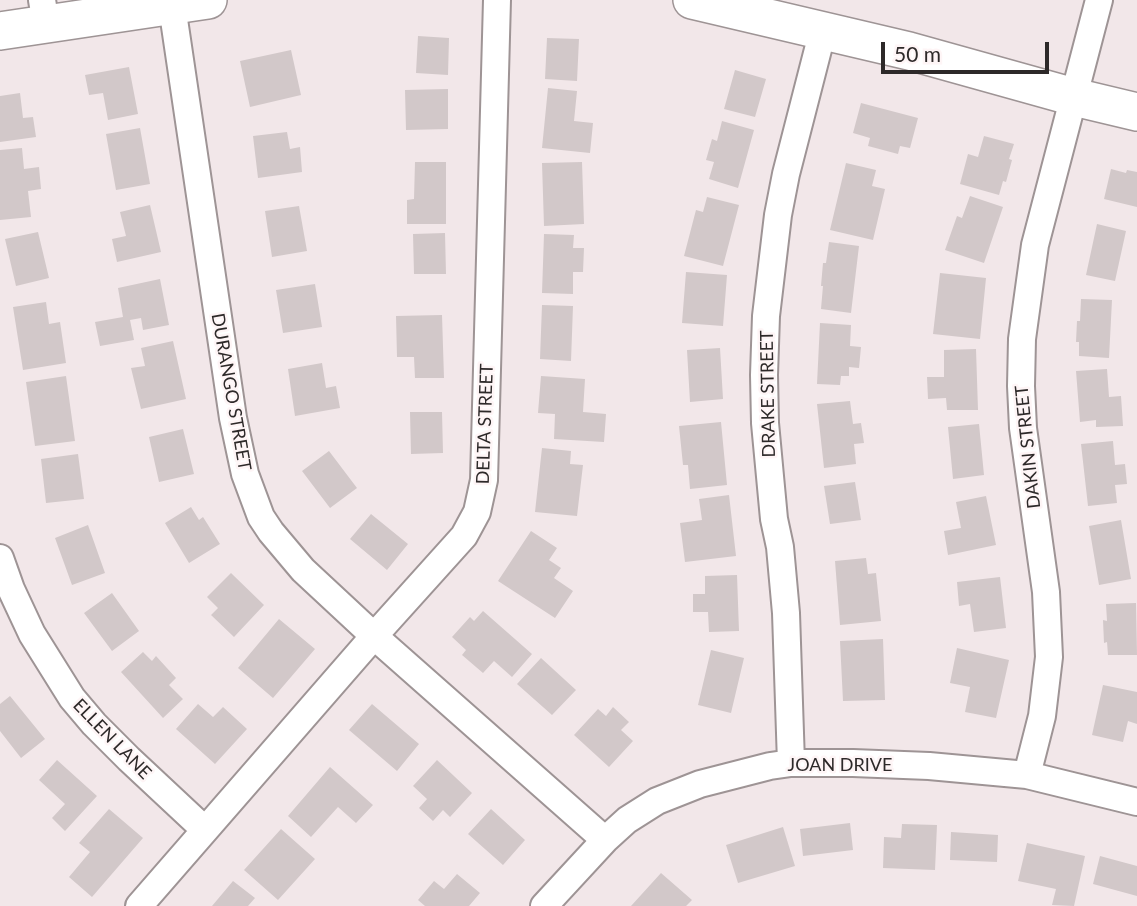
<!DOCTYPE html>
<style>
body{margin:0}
#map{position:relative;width:1137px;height:906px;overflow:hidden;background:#f2e7e9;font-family:Lato,sans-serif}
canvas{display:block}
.scale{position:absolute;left:881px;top:42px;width:168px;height:32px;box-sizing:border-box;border:4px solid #2d2929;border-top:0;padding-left:9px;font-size:21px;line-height:24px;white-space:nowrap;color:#2d2929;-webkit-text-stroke:5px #fef5f6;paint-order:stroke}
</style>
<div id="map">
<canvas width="1137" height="906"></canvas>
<div class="scale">50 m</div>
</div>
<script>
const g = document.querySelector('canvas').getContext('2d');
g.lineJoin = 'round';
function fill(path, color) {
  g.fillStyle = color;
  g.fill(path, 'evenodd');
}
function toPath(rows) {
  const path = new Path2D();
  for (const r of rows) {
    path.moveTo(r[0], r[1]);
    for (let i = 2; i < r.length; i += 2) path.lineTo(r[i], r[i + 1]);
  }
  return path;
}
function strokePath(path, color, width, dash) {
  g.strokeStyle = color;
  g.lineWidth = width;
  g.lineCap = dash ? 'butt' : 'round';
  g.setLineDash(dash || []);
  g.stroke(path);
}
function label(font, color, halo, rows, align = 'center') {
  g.font = font + ' Lato,sans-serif';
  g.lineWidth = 5;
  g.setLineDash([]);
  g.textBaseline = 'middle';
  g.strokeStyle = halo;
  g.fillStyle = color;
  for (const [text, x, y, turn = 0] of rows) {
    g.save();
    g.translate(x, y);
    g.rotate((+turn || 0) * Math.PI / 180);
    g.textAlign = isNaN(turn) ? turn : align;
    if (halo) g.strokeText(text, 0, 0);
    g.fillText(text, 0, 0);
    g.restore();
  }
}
const building = toPath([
 [418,36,449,38,448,75,416,73],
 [547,38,579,39,577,81,545,79],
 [291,50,301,95,250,107,240,61],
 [129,67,138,114,108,120,103,93,89,95,85,75],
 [735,70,766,79,755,117,724,109],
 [548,88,577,91,574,121,593,123,590,153,542,148],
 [448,89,448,129,406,130,405,90],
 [20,93,23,118,33,117,36,137,0,142,0,96],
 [861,103,918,118,910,148,900,146,898,154,868,146,870,138,853,133],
 [722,121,754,130,738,188,709,179,714,162,706,160,712,139,717,141],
 [140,128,150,184,116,190,106,134],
 [287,132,290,149,300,147,302,172,258,178,253,136],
 [984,136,1014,144,1009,159,1012,160,1006,182,1003,181,999,195,960,184,968,154,978,157],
 [22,148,24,169,39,167,41,189,28,191,31,217,0,220,0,150],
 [415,162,446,162,446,224,407,224,407,200,414,199],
 [582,162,584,224,544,226,542,163],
 [846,163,876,170,872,186,885,189,873,240,830,230],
 [1111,169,1126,173,1127,170,1137,172,1137,207,1104,199],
 [970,196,1003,207,984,263,945,250,957,216,962,218],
 [707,197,739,205,723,266,684,256,696,210,703,212],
 [150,205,161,252,117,262,112,239,126,236,120,212],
 [299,206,307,251,272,257,265,211],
 [1097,224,1126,231,1115,281,1086,275],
 [38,232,49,278,16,286,5,239],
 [445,233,446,274,414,274,413,234],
 [544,234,574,235,573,248,584,248,583,272,573,272,573,294,542,293],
 [829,242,859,246,851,313,821,309,823,286,821,286,823,263,826,263],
 [686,272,727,275,723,326,682,323],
 [940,273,986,278,980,339,933,334],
 [160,279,169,325,143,330,141,318,130,320,134,340,100,346,95,322,123,317,118,288],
 [315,284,322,327,283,333,276,290],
 [1081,299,1112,300,1109,358,1079,356,1079,342,1076,342,1077,321,1080,321],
 [46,302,49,324,60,322,66,363,23,370,13,307],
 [542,305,573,306,571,361,540,359],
 [442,315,444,378,415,378,414,357,397,357,396,316],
 [820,323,851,325,850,346,861,347,859,368,849,367,849,376,841,376,840,385,817,384],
 [173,341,186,399,141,409,131,368,145,366,141,348],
 [720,348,723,399,690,402,687,350],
 [976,349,978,410,947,410,946,398,928,399,927,377,944,377,944,350],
 [322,363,326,388,336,386,340,408,295,416,288,369],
 [1107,369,1109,397,1121,396,1123,426,1096,427,1096,420,1080,422,1076,371],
 [66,376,75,441,35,446,26,382],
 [541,376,585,379,583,412,606,414,604,442,554,439,555,414,538,413],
 [850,401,853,424,861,423,864,443,854,444,856,464,824,468,817,404],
 [410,412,442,412,443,453,411,454],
 [721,422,727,485,690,489,688,465,683,465,679,426],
 [979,424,984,475,953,479,948,427],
 [183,429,194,474,159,482,149,437],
 [1113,441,1115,465,1125,464,1127,484,1115,485,1117,503,1088,506,1081,444],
 [542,448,571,451,570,464,583,465,577,516,535,512],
 [329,451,357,488,330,508,302,471],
 [78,454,84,499,46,503,41,459],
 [855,482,861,520,830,524,824,486],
 [729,495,736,556,685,562,680,523,702,520,699,499],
 [986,496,996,545,948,555,944,531,961,528,956,502],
 [191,507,199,520,203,517,220,544,189,563,165,523],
 [371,514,408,544,387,570,350,539],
 [1121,520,1131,579,1099,585,1089,526],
 [88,525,105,573,72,585,55,538],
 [531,531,557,548,549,560,561,568,554,578,573,591,555,618,498,581],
 [866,558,868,574,876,573,881,621,840,625,835,561],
 [231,573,264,605,234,637,211,615,218,608,207,597],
 [737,575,739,631,709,632,708,612,693,612,693,594,705,594,705,576],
 [1000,577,1006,628,974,632,970,604,959,606,957,582],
 [112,593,139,631,112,651,84,613],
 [1136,603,1137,655,1108,655,1107,642,1104,643,1103,620,1107,621,1106,604],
 [483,611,532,654,512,677,494,661,483,673,462,655,466,650,452,637,470,617,474,621],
 [279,619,315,649,273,698,238,668],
 [883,639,885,700,843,701,840,641],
 [957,648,1009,660,996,718,965,712,970,687,950,683],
 [711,650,744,658,731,713,698,705],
 [143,652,152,661,156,656,176,678,169,685,183,699,163,718,121,672],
 [541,658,576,690,552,715,517,684],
 [1103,685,1137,692,1137,724,1128,721,1123,742,1092,735],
 [10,696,45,739,21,758,0,731,0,704],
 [198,704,213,717,223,707,247,729,215,764,176,729],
 [372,704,419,744,397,771,349,730],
 [613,707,629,722,621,730,633,741,609,767,574,735,598,709,606,716],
 [57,760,97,796,65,831,52,818,65,804,39,780],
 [437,760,472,793,450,817,443,810,433,821,419,808,427,799,413,786],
 [330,767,373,805,356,823,338,807,311,837,288,816],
 [109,809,143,838,92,897,69,877,90,852,79,843],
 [491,809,525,840,503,865,468,834],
 [850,823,853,850,803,856,800,829],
 [902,824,937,825,935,870,883,868,884,837,901,838],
 [783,827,795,866,738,883,726,845],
 [281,829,315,859,278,900,244,870],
 [951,832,998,835,997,862,950,860],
 [1027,843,1085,856,1074,906,1052,905,1056,889,1018,881],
 [1100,856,1137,866,1137,896,1093,884],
 [661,873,692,900,686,906,631,906],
 [457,874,480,893,469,906,425,906,418,900,434,881,444,889],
 [233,881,255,898,248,906,212,906]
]);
const street = toPath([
 [42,0,46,24],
 [172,6,233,418,245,474,261,517,271,532,303,570,374,636,605,840],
 [0,558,11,589,32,634,72,698,94,724,129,759,205,830],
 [791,763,786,613,780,547,774,519,765,423,764,375,766,316,778,215,786,174,823,30],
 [1027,775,1042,716,1049,657,1046,592,1023,428,1021,386,1022,339,1035,245,1099,0],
 [139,906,374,636,464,536,477,512,484,480,497,0],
 [544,906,605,840,627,820,657,801,700,784,770,766,791,763,853,763,929,766,1027,775,1137,802]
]);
const secondary = toPath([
 [692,0,909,51,1074,97,1137,112],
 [0,31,208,0]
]);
const streetNames = [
 ["DURANGO STREET",231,392,80],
 ["DRAKE STREET",768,394,-91],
 ["DELTA STREET",485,424,-88],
 ["DAKIN STREET",1028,447,-96],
 ["ELLEN LANE",112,739,46],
 ["JOAN DRIVE",840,765]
];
fill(building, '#d2c8c9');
strokePath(street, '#9e9495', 30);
strokePath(secondary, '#9e9495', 40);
strokePath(street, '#fff', 26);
strokePath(secondary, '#fff', 37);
label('18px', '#2d2929', '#fef5f6', streetNames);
</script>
